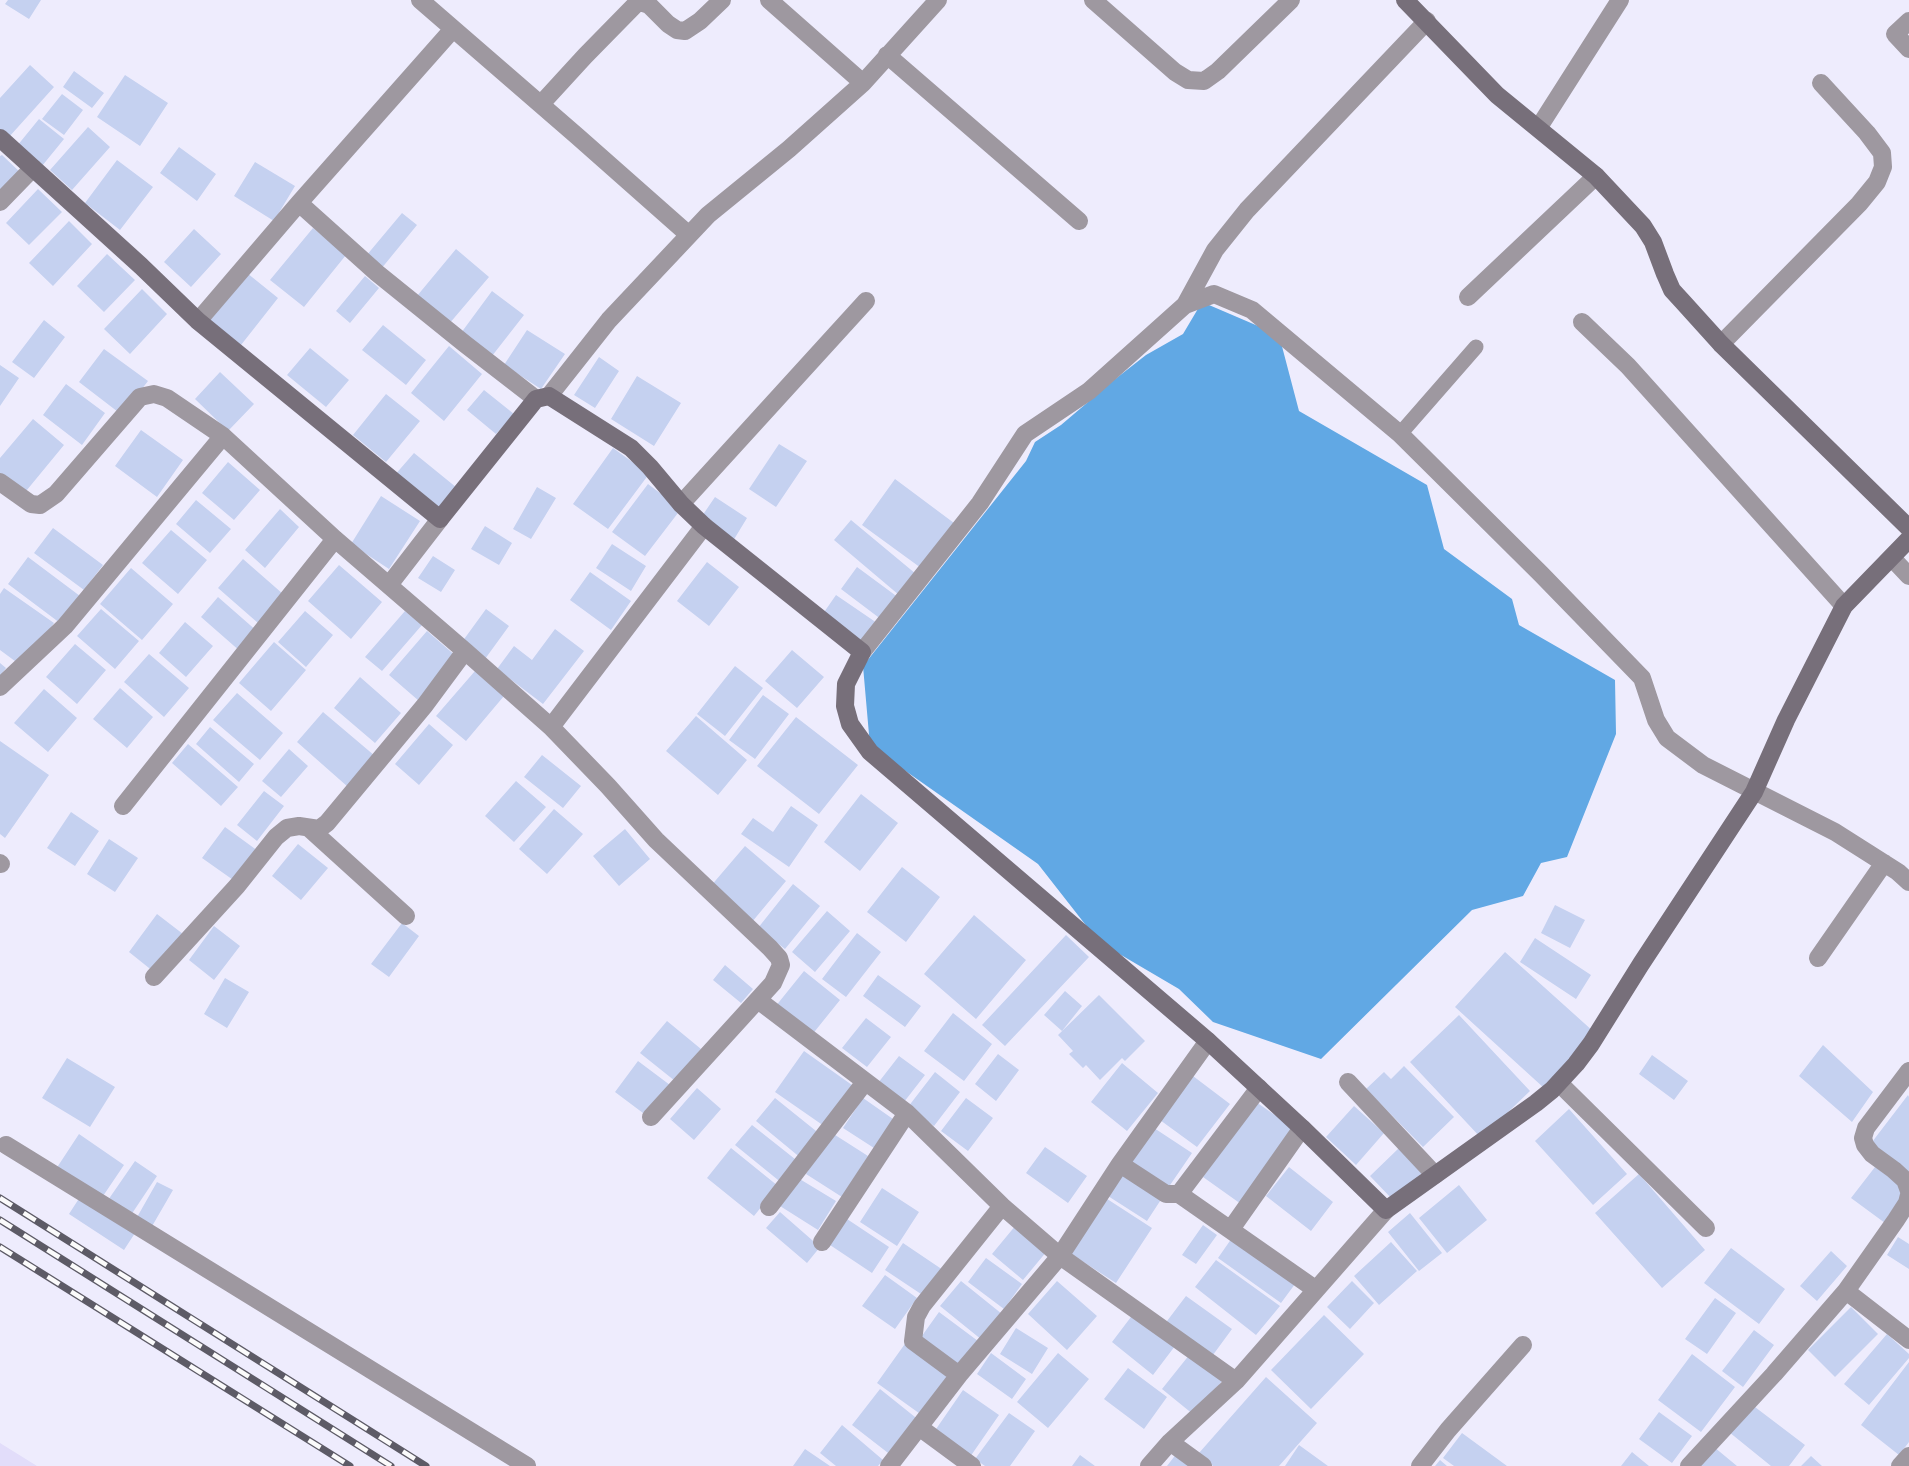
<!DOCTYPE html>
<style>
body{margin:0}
canvas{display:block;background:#eeecfd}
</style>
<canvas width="1909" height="1466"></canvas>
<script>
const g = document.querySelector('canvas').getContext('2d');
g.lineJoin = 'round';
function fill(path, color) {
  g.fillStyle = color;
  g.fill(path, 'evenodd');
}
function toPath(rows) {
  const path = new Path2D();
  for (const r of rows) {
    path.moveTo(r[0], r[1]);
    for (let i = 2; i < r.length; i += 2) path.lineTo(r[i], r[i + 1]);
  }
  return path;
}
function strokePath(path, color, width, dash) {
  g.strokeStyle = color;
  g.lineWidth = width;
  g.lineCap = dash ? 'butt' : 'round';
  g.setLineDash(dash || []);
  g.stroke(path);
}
const built = toPath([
 [0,1443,37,1466,0,1466]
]);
const water = toPath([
 [1202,302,1279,335,1299,411,1427,485,1444,549,1512,599,1519,625,1615,680,1616,734,1567,857,1541,863,1523,896,1472,910,1321,1059,1213,1022,1179,989,1099,942,1038,864,870,746,863,666,1026,461,1035,442,1061,425,1114,380,1146,355,1183,334]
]);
const building = toPath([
 [8,0,41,0,29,19,5,4],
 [30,65,54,87,9,137,0,129,0,98],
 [74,71,104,93,92,108,63,87],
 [125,75,168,103,140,146,97,117],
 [62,94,83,110,64,135,42,119],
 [39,119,64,139,42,166,17,146],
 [88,127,110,147,72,190,50,170],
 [179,147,216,174,197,201,160,173],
 [2,155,23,175,0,200,0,156],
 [117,160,153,187,120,230,85,203],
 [255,162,295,186,274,221,234,196],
 [38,189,62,212,29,245,6,223],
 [402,213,417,225,381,269,366,256],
 [69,221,92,244,53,286,29,263],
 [313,228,346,255,304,307,270,280],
 [194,229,221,254,191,287,164,262],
 [456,249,489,277,449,324,417,296],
 [107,254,135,280,104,312,77,286],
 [247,273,278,298,241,345,209,319],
 [365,276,379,288,350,323,336,311],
 [142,289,167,314,130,354,104,329],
 [492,291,524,315,492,356,461,333],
 [44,320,65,337,34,378,12,362],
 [383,325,426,360,406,385,362,350],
 [527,330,565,354,541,389,504,365],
 [449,346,482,374,444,421,411,393],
 [310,348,349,380,326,407,287,375],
 [104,349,148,381,122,415,79,382],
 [599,357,619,371,595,408,574,395],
 [0,365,19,378,0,406],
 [220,372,254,404,228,431,195,399],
 [637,376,681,403,654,446,611,419],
 [66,384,105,413,82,445,43,415],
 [484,390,514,414,496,434,467,410],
 [386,394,420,421,386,462,353,435],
 [33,419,64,445,22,496,0,478,0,458],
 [141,430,183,460,157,497,115,466],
 [779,444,807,461,776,507,749,489],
 [613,448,649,474,608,529,573,504],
 [414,453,462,492,443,515,394,476],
 [228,462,260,490,234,520,202,493],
 [895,479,954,523,921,568,862,525],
 [648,484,681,509,645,556,612,532],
 [537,487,556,498,531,539,513,529],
 [381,496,420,521,389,569,351,544],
 [715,497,747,518,733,541,700,519],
 [196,500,231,529,210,553,176,524],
 [280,509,299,527,265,568,245,550],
 [851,520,916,574,899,595,834,540],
 [485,526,512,543,499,565,471,549],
 [53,528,103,565,84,590,34,553],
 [171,530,207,560,178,594,142,563],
 [612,544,646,566,631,591,596,568],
 [433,556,455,570,441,592,418,578],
 [28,557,80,596,60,623,8,584],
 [243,559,283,594,258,623,218,588],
 [707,562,739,587,709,626,677,601],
 [339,565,382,602,351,639,308,601],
 [857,567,899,598,882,620,841,589],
 [131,568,173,604,142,640,100,604],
 [590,572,631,601,611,630,570,600],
 [4,588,54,623,23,667,0,650,0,594],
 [836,595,877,623,861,646,820,618],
 [218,597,258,632,241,652,201,617],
 [101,609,139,641,115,669,77,636],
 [486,609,509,626,485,659,462,642],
 [305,611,333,635,306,667,278,642],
 [405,611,422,625,382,671,365,657],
 [185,622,213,646,186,677,159,653],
 [555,629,584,651,543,704,497,669,514,646,532,660],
 [427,631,457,657,419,701,389,675],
 [274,642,306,670,271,711,239,683],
 [75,644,106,670,77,704,46,677],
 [792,650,824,677,797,708,765,681],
 [149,654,189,688,164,717,124,682],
 [0,663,6,668,0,676],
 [735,666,763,688,725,736,697,714],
 [475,671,504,696,466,741,436,716],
 [360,677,401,713,375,743,334,708],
 [120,688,153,717,127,748,93,719],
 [44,689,77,718,48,752,14,723],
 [237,693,283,733,260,760,213,720],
 [763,695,789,714,755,759,729,740],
 [323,712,375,756,348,787,297,742],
 [696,716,747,760,718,795,666,751],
 [796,717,858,765,819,814,757,766],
 [429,724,453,745,419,785,395,764],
 [210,727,254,764,239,782,196,744],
 [0,741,49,775,5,838,0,834],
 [188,744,238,787,221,806,172,763],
 [289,749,308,766,281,797,262,781],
 [542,755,581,786,563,808,524,777],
 [516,781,546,807,514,842,485,816],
 [264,791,284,806,257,841,237,825],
 [861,794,898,823,860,871,824,842],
 [791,806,818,825,789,867,741,834,753,818,773,832],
 [554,809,583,834,547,874,519,849],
 [71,812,99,831,75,866,47,848],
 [225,827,258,851,236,882,202,858],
 [625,829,650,859,619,886,593,856],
 [109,839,138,858,115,892,87,874],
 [298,844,328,868,301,900,272,876],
 [745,846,786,881,752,922,710,887],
 [902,867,940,897,906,942,867,912],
 [793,884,820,906,785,949,758,928],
 [1555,905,1585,920,1570,948,1541,933],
 [827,911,850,931,815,972,792,952],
 [157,914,183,934,154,972,129,952],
 [974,915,1026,960,976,1019,924,974],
 [402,923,419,936,389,977,371,964],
 [214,926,240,946,214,980,189,960],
 [857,933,881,952,846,997,822,979],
 [1066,935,1089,957,1005,1046,982,1025],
 [1535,938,1591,975,1576,999,1520,962],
 [1505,952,1594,1032,1544,1088,1455,1007],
 [725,965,753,989,741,1003,713,980],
 [804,971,840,1000,811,1036,775,1007],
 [878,975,921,1006,905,1027,863,996],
 [225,978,249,992,227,1028,204,1014],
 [1065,991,1082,1006,1062,1031,1044,1015],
 [1099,995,1145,1041,1125,1061,1122,1058,1100,1080,1086,1065,1083,1068,1069,1054,1073,1051,1058,1035],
 [953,1013,992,1044,964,1081,924,1051],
 [1459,1015,1530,1091,1481,1138,1410,1062],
 [866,1018,891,1037,867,1067,842,1048],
 [667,1021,701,1049,675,1081,640,1053],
 [1823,1045,1873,1092,1852,1122,1799,1076],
 [804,1051,852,1085,824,1126,775,1092],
 [998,1054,1019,1070,996,1101,975,1084],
 [1652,1055,1688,1081,1674,1100,1639,1074],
 [899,1056,925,1075,904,1102,878,1083],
 [67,1058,115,1087,90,1127,42,1098],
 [638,1061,670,1085,647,1116,615,1092],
 [1122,1063,1158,1093,1127,1131,1091,1102],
 [1404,1066,1454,1117,1423,1147,1366,1089,1384,1072,1391,1079],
 [935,1072,960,1092,934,1126,908,1107],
 [1193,1076,1230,1104,1197,1147,1160,1120],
 [697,1088,721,1109,694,1140,670,1119],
 [1908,1095,1909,1097,1909,1176,1869,1146],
 [775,1098,821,1135,802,1159,756,1121],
 [863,1098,893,1119,874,1148,843,1128],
 [966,1098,993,1118,968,1151,941,1131],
 [1256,1102,1295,1129,1241,1204,1203,1177],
 [1354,1106,1384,1133,1356,1165,1326,1137],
 [1569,1109,1627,1174,1593,1205,1535,1141],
 [752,1125,800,1163,783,1184,735,1145],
 [1154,1128,1192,1153,1166,1191,1128,1166],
 [832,1133,868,1156,842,1197,806,1174],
 [79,1134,124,1165,101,1199,56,1169],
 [1045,1147,1087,1176,1068,1203,1026,1173],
 [731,1148,778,1186,754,1216,707,1178],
 [1399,1148,1422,1173,1393,1200,1370,1176],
 [135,1161,157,1176,129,1218,106,1203],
 [1289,1167,1333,1202,1311,1231,1266,1196],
 [1875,1167,1909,1191,1885,1223,1851,1198],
 [1125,1170,1164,1195,1147,1221,1108,1196],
 [1639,1174,1705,1250,1662,1288,1595,1213],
 [798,1178,836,1201,818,1230,780,1206],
 [157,1182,173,1190,151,1228,136,1219],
 [1459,1185,1487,1220,1447,1253,1419,1218],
 [882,1188,919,1212,897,1246,860,1222],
 [1101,1195,1152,1228,1116,1283,1065,1250],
 [80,1197,135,1233,124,1250,69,1214],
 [780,1212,820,1247,807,1263,766,1228],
 [1410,1213,1442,1253,1419,1271,1388,1232],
 [847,1219,889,1247,872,1273,830,1245],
 [1016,1225,1047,1251,1023,1280,992,1254],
 [1203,1225,1217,1235,1196,1264,1182,1255],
 [1234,1235,1298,1280,1281,1303,1218,1258],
 [1898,1237,1909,1244,1909,1269,1887,1255],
 [1391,1242,1417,1271,1379,1305,1354,1276],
 [903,1243,943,1270,924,1296,885,1270],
 [1731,1248,1785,1289,1759,1324,1704,1283],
 [1831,1251,1847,1266,1817,1301,1800,1286],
 [986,1258,1022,1284,1004,1309,968,1282],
 [1216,1260,1280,1306,1256,1335,1195,1287],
 [885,1275,917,1298,895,1329,862,1306],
 [961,1281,1002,1314,982,1340,940,1306],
 [1057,1281,1097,1316,1067,1350,1028,1314],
 [1352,1281,1374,1303,1350,1329,1327,1307],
 [1186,1296,1232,1329,1210,1359,1164,1325],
 [1715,1298,1736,1313,1707,1354,1685,1339],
 [1851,1307,1878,1334,1835,1377,1808,1350],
 [939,1312,978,1341,958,1368,919,1340],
 [1134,1313,1175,1346,1153,1375,1112,1342],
 [1324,1315,1364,1354,1311,1409,1271,1370],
 [1016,1328,1048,1348,1032,1374,1000,1354],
 [1754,1330,1774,1345,1743,1387,1722,1371],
 [1887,1334,1909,1354,1909,1358,1869,1405,1844,1384],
 [907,1341,953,1374,923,1416,877,1383],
 [991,1353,1026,1379,1012,1399,977,1374],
 [1058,1353,1089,1379,1048,1428,1017,1402],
 [1190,1354,1222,1381,1194,1415,1162,1389],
 [1692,1354,1735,1387,1701,1432,1658,1400],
 [1909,1362,1909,1442,1899,1455,1861,1425],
 [1128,1368,1167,1397,1144,1429,1104,1399],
 [1266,1377,1317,1423,1279,1466,1213,1466,1199,1453],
 [880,1389,920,1421,892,1456,852,1425],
 [963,1390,999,1415,970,1457,934,1432],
 [1751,1404,1805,1445,1789,1466,1771,1466,1729,1432],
 [1659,1412,1692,1436,1672,1463,1639,1439],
 [1009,1413,1035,1431,1010,1466,985,1466,975,1459],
 [842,1425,883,1460,878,1466,836,1466,820,1453],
 [1462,1433,1507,1466,1454,1466,1443,1458],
 [1299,1445,1328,1466,1285,1466],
 [1714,1447,1737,1466,1699,1466],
 [805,1449,830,1466,793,1466],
 [1632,1452,1649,1466,1621,1466],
 [1177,1453,1193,1466,1167,1466],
 [1080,1455,1095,1466,1072,1466],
 [1811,1456,1822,1466,1801,1466],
 [1440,1460,1447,1466,1435,1466]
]);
const lane = toPath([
 [1400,434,1476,347]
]);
const street = toPath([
 [420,0,577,136,689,235],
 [769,0,863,83],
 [1093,0,1175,72,1188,80,1204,81,1218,71,1291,0],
 [1909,21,1895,34,1909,49],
 [887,55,1079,221],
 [541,104,585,56,636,4,640,2,649,5,668,24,677,30,685,31,700,21,722,0],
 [1539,127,1620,0],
 [0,202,33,168],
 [299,203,377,273,465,344,536,399],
 [1468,297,1596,176],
 [1185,305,1215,250,1247,210,1427,21],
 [198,321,299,203,453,29],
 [1582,322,1628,366,1844,606],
 [1721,344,1859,204,1877,182,1883,167,1882,153,1867,133,1821,83],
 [549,396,609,320,708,215,789,149,863,83,938,0],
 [0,482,31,504,40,505,56,494,140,397,154,394,167,398,223,436,335,539,465,651,551,727,608,786,656,840,770,948,779,958,781,965,773,983,651,1117],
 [681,504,866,301],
 [1892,558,1909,576],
 [389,585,440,519],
 [862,652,980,503,1025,434,1089,391,1185,305,1214,294,1252,310,1400,434,1541,574,1642,678,1656,720,1667,738,1703,765,1835,832,1898,872,1909,882],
 [0,687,65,626,223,436],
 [551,727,704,526],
 [123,806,335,539],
 [309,828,406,916],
 [0,863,1,864],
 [1818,958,1884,863],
 [154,977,237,886,276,837,287,828,299,826,319,829,327,823,425,705,465,651],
 [758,1000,907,1113,1002,1206,1060,1256,1236,1381],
 [1909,1071,1866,1128,1863,1138,1865,1145,1872,1154,1894,1170,1905,1180,1909,1191],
 [1348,1082,1435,1175],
 [1559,1083,1706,1228],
 [6,1145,527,1466],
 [1120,1164,1166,1194,1179,1194,1315,1289],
 [1179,1194,1259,1088],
 [769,1207,865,1082],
 [1231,1229,1302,1128],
 [822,1242,907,1113],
 [1846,1291,1909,1340],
 [959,1375,913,1341,916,1317,922,1306,1002,1206],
 [919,1427,972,1466],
 [1170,1442,1203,1466],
 [889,1466,959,1375,1060,1256,1120,1164,1208,1041],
 [1149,1466,1170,1442,1236,1381,1386,1210],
 [1420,1466,1448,1430,1523,1345],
 [1689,1466,1774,1374,1846,1291,1896,1220,1907,1203,1909,1195],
 [1900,1466,1909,1456]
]);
const secondary = toPath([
 [1405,0,1497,95,1596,176,1643,226,1653,242,1665,274,1672,290,1683,302,1721,344,1909,528],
 [0,138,141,266,198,321,440,519,536,399,549,396,631,448,650,467,681,504,704,526,862,652,846,684,845,706,850,724,870,752,1208,1041,1302,1128,1386,1210,1536,1103,1552,1090,1576,1064,1591,1044,1641,964,1754,792,1786,720,1844,606,1909,539]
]);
const rail = toPath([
 [0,1198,426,1466],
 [0,1220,391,1466],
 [0,1247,350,1466]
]);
fill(built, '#e2ddfa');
fill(water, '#61a8e4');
fill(building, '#c5d1f0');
strokePath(lane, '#9e98a0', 15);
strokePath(street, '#9e98a0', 18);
strokePath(secondary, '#776f7a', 18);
strokePath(rail, '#5d5b66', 7);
strokePath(rail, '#fbfbfb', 4.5, [14]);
</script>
